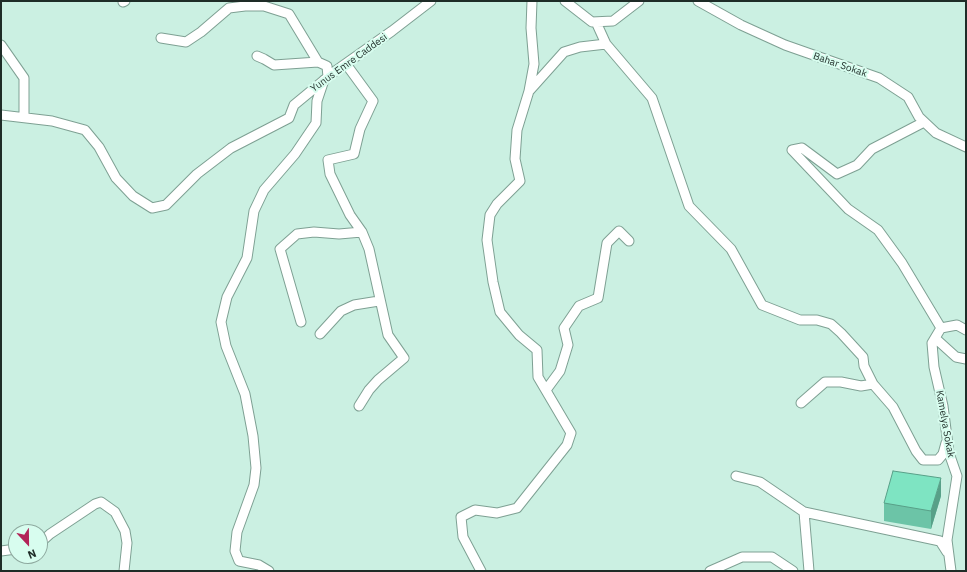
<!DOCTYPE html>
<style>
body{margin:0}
#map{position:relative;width:967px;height:572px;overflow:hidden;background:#cbf0e2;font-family:"IBM Plex Sans",sans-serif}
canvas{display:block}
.frame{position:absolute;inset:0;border:2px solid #1e2c27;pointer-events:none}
.north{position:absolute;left:8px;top:524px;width:40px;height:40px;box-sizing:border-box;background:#d8fdef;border:1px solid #8ea99f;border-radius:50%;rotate:158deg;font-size:11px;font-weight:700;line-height:16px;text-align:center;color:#1e2c27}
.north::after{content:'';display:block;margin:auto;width:14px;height:18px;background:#b22358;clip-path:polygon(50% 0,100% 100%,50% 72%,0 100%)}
</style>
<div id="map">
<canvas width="967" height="572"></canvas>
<div class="frame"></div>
<div class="north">N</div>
</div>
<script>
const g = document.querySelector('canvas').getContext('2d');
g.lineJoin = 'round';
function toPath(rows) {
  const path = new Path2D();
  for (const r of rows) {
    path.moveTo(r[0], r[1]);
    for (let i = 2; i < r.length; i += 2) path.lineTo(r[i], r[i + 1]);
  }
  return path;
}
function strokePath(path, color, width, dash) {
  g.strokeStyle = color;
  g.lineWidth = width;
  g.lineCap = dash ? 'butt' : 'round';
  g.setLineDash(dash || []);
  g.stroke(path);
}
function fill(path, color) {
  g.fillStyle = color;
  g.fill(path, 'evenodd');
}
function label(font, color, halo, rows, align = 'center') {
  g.font = font + ' "IBM Plex Sans",sans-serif';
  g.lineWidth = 4;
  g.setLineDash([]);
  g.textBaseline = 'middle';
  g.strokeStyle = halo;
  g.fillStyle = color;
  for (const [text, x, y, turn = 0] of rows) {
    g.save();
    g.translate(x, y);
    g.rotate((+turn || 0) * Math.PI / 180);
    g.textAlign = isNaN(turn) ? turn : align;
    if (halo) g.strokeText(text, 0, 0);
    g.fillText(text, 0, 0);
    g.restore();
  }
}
const street = toPath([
 [565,1,592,22,613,21,639,1],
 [698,1,741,25,785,45,879,78,908,97,919,117,936,133,966,147],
 [123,2,125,1],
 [596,22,606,44],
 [161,38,186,42,201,32,229,8,245,6,264,6,289,14,318,62],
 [1,45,24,78,24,116],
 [257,56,264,59,274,65,318,62,327,66,328,77],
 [346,64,373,101,360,129,354,154,328,160,330,174,350,215,362,232,369,249,388,335,404,358,378,380,369,390,359,406],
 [530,90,564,52,580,47,606,44,652,98,689,206,731,249,762,305,800,320,817,320,831,324,841,333,863,357,864,366,873,384],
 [1,115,52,121,85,130,99,147,116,178,133,196,152,208,166,205,197,174,231,148,289,118,294,105,334,72,392,31,431,1],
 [924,122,872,149,857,165,837,174,802,148,792,150,848,209,878,230,902,263,941,328],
 [301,322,280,249,297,234,314,232,339,234,362,232],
 [320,334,341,311,354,305,379,301],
 [935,338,956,357,966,359],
 [546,390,560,371,568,345,564,328,579,306,598,298,607,243,619,231,629,241],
 [801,403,825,382,841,382,861,386,873,384,893,407,916,451,923,460,938,460,943,454,946,443],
 [736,476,760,482,804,512,940,541,947,552],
 [804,512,809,571],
 [40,543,50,534,95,504,101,502,115,512,125,531,127,543,124,571],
 [1,551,16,549],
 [269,571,259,565,239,561,235,551,237,532,254,485,256,468,253,436,245,394,226,346,221,322,227,297,247,258,254,211,264,190,295,154,316,123,317,101,324,80],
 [481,571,463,537,461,517,475,510,497,513,517,508,567,445,571,433,538,377,537,350,519,335,500,312,493,282,487,240,490,215,497,204,520,181,515,159,517,130,529,91,534,64,531,28,532,1],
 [710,571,742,557,772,557,793,571],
 [951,571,947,540,957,476,949,453,943,406,934,367,932,343,941,328,957,325,966,330]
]);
const wall = toPath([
 [941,496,931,529,884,521,884,503]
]);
const shadedWall = toPath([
 [941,478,941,496,931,529,931,511]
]);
const building = toPath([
 [893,471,941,478,931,511,884,503,893,471]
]);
const streetNames = [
 ["Yunus Emre Caddesi",349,63,-36],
 ["Bahar Sokak",840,65,19],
 ["Kamelya Sokak",945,424,80]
];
strokePath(street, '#7ea093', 11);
strokePath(street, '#fff', 9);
fill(wall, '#6cc4a7');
fill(shadedWall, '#58a088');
fill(building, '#7ee4c2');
strokePath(building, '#58a088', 1);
label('10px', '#1e2c27', '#d8fdef', streetNames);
</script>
